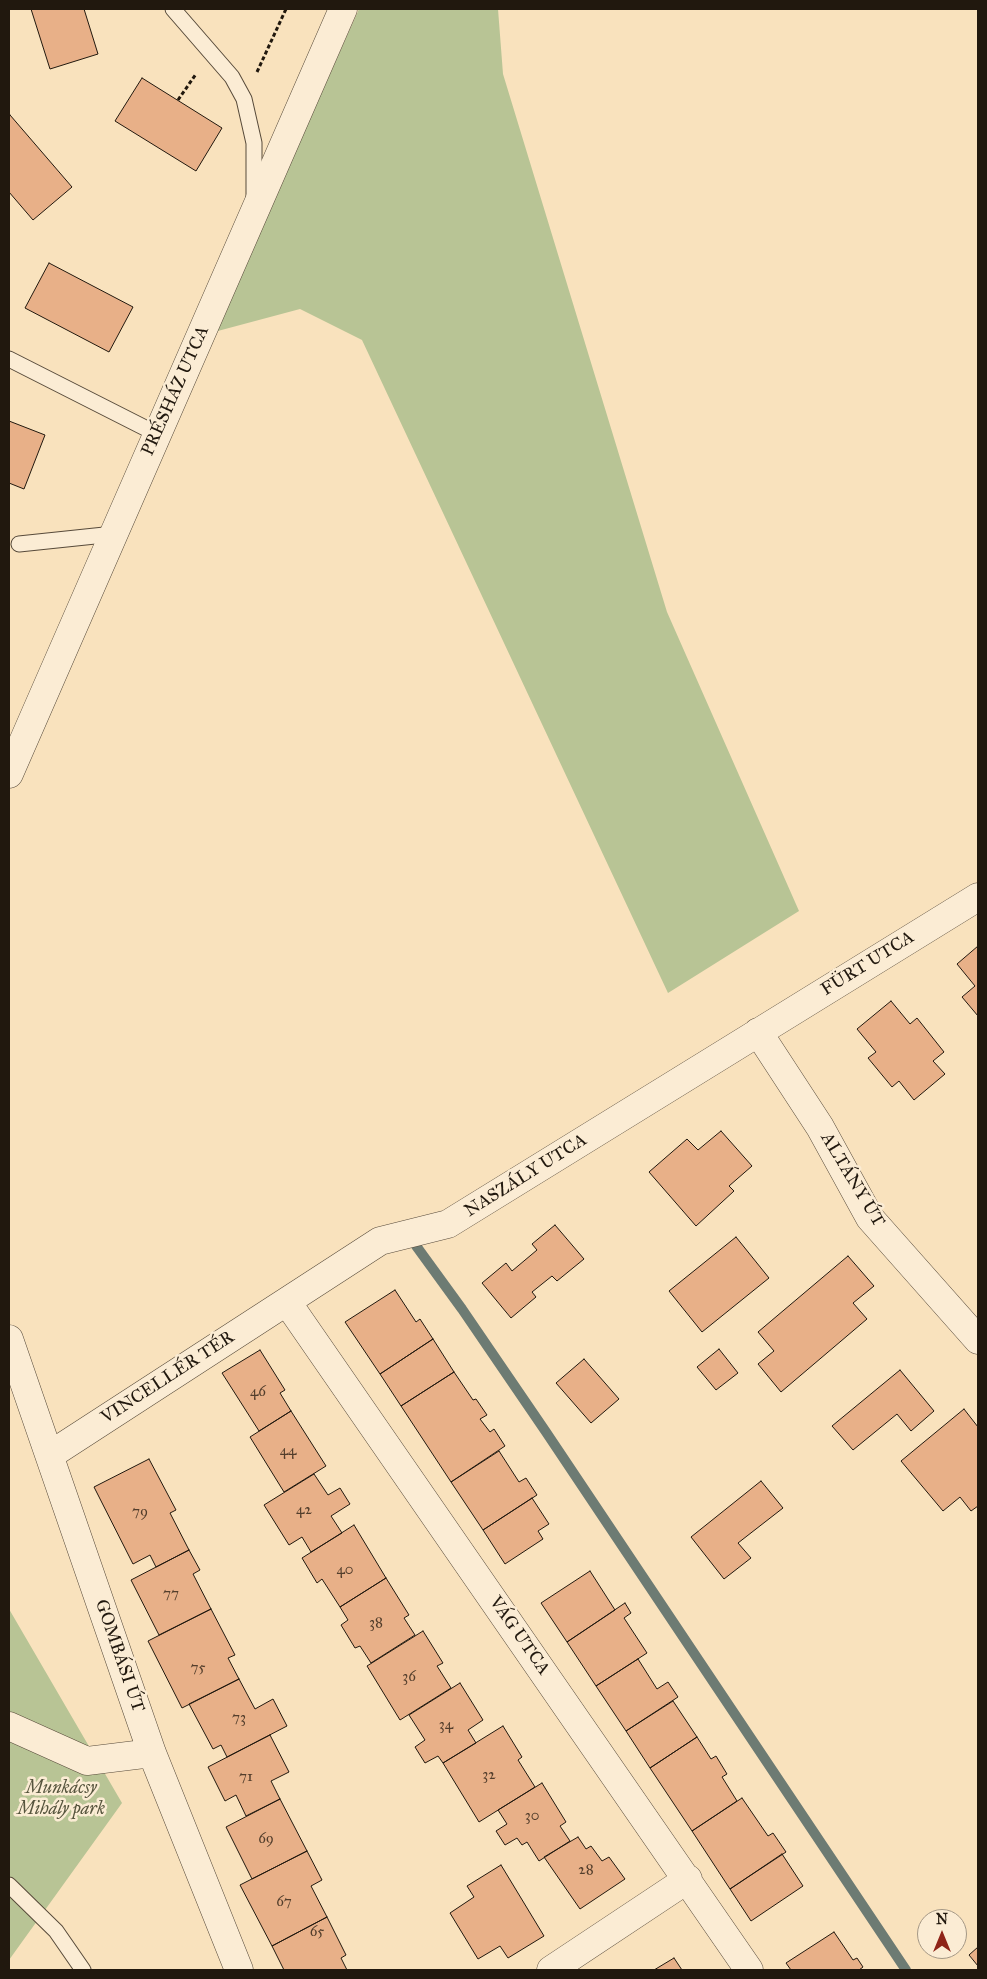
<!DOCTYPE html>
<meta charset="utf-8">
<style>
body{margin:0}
#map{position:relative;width:987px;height:1979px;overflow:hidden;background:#f9e2bd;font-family:"IM FELL Great Primer",serif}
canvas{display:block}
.frame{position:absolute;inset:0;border:10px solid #21180e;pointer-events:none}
.north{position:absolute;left:917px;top:1909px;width:50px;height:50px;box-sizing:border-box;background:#fbecd4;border:1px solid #a49785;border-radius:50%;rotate:0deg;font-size:14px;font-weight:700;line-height:20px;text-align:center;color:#21180e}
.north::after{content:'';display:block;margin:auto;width:18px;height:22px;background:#8f2418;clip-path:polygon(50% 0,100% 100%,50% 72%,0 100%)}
</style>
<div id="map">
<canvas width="987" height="1979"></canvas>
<div class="frame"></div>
<div class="north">N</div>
</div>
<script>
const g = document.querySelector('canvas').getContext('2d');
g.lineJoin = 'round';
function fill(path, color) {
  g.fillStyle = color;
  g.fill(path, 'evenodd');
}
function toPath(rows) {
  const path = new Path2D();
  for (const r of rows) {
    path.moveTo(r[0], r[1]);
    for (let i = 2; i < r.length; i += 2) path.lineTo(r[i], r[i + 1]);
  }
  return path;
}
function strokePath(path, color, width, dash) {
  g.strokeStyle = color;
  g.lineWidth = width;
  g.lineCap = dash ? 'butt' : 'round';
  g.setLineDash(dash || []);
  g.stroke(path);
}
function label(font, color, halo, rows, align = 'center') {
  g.font = font + ' "IM FELL Great Primer",serif';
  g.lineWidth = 5;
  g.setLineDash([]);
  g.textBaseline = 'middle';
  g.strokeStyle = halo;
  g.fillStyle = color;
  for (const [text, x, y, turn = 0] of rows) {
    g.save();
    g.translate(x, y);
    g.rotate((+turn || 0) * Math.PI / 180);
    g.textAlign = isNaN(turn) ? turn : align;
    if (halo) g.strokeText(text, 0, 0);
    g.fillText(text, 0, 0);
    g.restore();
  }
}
const green = toPath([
 [359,9,498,9,503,74,667,612,799,911,668,993,362,340,300,309,214,332],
 [9,1609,122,1803,9,1960]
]);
const stream = toPath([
 [414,1243,462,1309,546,1432,906,1970]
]);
const building = toPath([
 [31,9,84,9,98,54,50,69,31,9],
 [142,78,222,128,196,171,115,121,142,78],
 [10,115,72,187,33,220,9,192,9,117,10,115],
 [49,263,133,307,109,352,25,308,49,263],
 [9,421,45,435,24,489,9,483,9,421],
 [978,946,978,1016,962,997,975,986,957,964,978,946],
 [891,1001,910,1024,917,1018,944,1052,933,1061,945,1074,914,1100,899,1081,892,1087,868,1058,876,1052,857,1029,891,1001],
 [721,1131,752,1166,729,1186,734,1191,696,1226,649,1172,687,1139,698,1150,721,1131],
 [555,1225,584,1259,557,1281,552,1276,532,1292,536,1297,511,1318,482,1283,506,1263,512,1271,537,1250,532,1244,555,1225],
 [736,1237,769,1278,702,1332,669,1291,736,1237],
 [848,1256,874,1286,853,1303,867,1319,781,1392,758,1364,774,1351,758,1332,848,1256],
 [395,1290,416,1322,420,1319,433,1339,380,1374,345,1322,395,1290],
 [433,1339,454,1372,401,1406,380,1374,433,1339],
 [719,1349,738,1373,716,1390,697,1367,719,1349],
 [260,1350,285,1390,280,1393,291,1411,259,1431,222,1373,260,1350],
 [584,1359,619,1399,591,1423,556,1383,584,1359],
 [900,1370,934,1411,911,1431,897,1414,853,1450,832,1426,900,1370],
 [454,1372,473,1400,476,1399,487,1415,480,1419,490,1432,494,1429,505,1446,451,1482,401,1406,454,1372],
 [964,1409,978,1427,978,1506,971,1511,960,1497,943,1511,901,1461,964,1409],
 [291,1411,326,1466,284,1492,250,1437,291,1411],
 [499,1451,519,1482,526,1478,537,1495,483,1530,451,1482,499,1451],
 [149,1459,176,1510,170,1513,189,1550,156,1567,150,1555,133,1564,94,1487,149,1459],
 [314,1474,328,1495,340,1488,350,1504,331,1516,342,1533,311,1552,302,1537,289,1545,264,1505,314,1474],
 [761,1481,783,1508,738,1543,751,1558,724,1579,691,1537,761,1481],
 [532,1498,549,1524,538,1531,543,1539,505,1564,483,1530,532,1498],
 [354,1525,386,1578,340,1607,322,1579,317,1583,302,1558,354,1525],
 [189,1550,200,1570,193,1574,211,1609,159,1635,131,1580,189,1550],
 [590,1571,615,1610,567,1642,541,1603,590,1571],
 [386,1578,409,1615,404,1618,415,1635,371,1663,360,1646,355,1648,341,1625,348,1620,340,1607,386,1578],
 [625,1603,631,1613,624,1618,647,1653,596,1686,567,1642,625,1603],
 [211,1609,235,1655,228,1658,239,1679,182,1708,148,1641,211,1609],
 [423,1631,443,1663,437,1666,451,1688,400,1720,367,1666,423,1631],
 [638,1659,657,1689,668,1682,678,1697,626,1731,596,1686,638,1659],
 [239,1679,255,1709,273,1699,287,1726,227,1757,221,1745,213,1749,189,1704,239,1679],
 [460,1683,483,1720,468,1730,476,1743,443,1763,438,1756,425,1763,415,1747,425,1740,409,1715,460,1683],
 [673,1701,697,1737,650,1768,626,1731,673,1701],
 [503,1726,522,1757,518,1760,535,1787,479,1822,443,1763,503,1726],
 [270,1735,289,1772,271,1781,280,1799,246,1816,236,1795,225,1801,208,1767,270,1735],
 [697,1737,711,1759,716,1756,727,1774,722,1777,737,1801,692,1831,650,1768,697,1737],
 [542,1783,566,1822,560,1826,570,1841,539,1861,527,1842,522,1845,517,1838,505,1845,496,1831,507,1824,498,1810,542,1783],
 [742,1798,768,1836,773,1833,786,1852,730,1889,692,1831,742,1798],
 [280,1799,307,1851,252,1879,226,1827,280,1799],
 [578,1837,586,1849,591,1846,602,1861,609,1857,625,1879,580,1909,544,1857,578,1837],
 [307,1851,322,1880,311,1886,327,1917,272,1946,240,1885,307,1851],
 [782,1854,803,1886,751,1921,730,1889,782,1854],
 [501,1865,544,1936,508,1958,500,1946,478,1959,450,1913,474,1897,467,1886,501,1865],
 [327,1917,346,1955,341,1958,347,1970,284,1970,272,1946,327,1917],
 [834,1932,853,1960,857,1958,863,1967,859,1970,791,1970,786,1963,834,1932],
 [978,1947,978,1966,969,1955,978,1947],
 [674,1958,682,1970,654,1970,674,1958]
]);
const path = toPath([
 [257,72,286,9],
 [178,100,196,74]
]);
const service = toPath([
 [173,9,232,77,244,99,254,143,254,199],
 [9,359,157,434],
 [19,544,114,534],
 [9,1885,56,1931,83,1970]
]);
const minor = toPath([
 [9,774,343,9],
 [758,1032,820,1127,870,1218,978,1340],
 [287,1302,749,1970],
 [9,1339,152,1753,239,1970],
 [50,1455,380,1241,448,1224,978,897],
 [9,1726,87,1761,152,1753],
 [551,1970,688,1879]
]);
const numberNames = [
 ["46",258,1392],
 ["44",288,1451],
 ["42",304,1510],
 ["79",140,1512],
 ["40",345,1570],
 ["77",171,1594],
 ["38",376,1623],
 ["75",198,1668],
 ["36",409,1677],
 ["73",239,1718],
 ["34",446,1725],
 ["32",489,1775],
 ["71",246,1777],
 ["30",532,1816],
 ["69",266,1839],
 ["28",586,1870],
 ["67",284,1902],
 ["65",317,1932]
];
const streetNames = [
 ["PRÉSHÁZ UTCA",176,391,-66],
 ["FÜRT UTCA",868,964,-32],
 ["NASZÁLY UTCA",526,1176,-32],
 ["ALTÁNY ÚT",852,1180,59],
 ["VINCELLÉR TÉR",168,1378,-33],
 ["VÁG UTCA",519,1636,55],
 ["GOMBÁSI ÚT",119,1656,71]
];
const parkNames = [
 ["Munkácsy",61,1789],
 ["Mihály park",61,1810]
];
fill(green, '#b8c495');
strokePath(stream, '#6d7b73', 10);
fill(building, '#e8b088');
strokePath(building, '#21180e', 1);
strokePath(service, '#574a3a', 17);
strokePath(minor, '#574a3a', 29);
strokePath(path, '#21180e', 3, [4, 2.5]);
strokePath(service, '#fbecd4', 15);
strokePath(minor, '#fbecd4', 28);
label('15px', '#533e2c', null, numberNames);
label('18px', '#21180e', '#fbecd4', streetNames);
label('italic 18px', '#56543d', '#fbecd4', parkNames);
</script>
